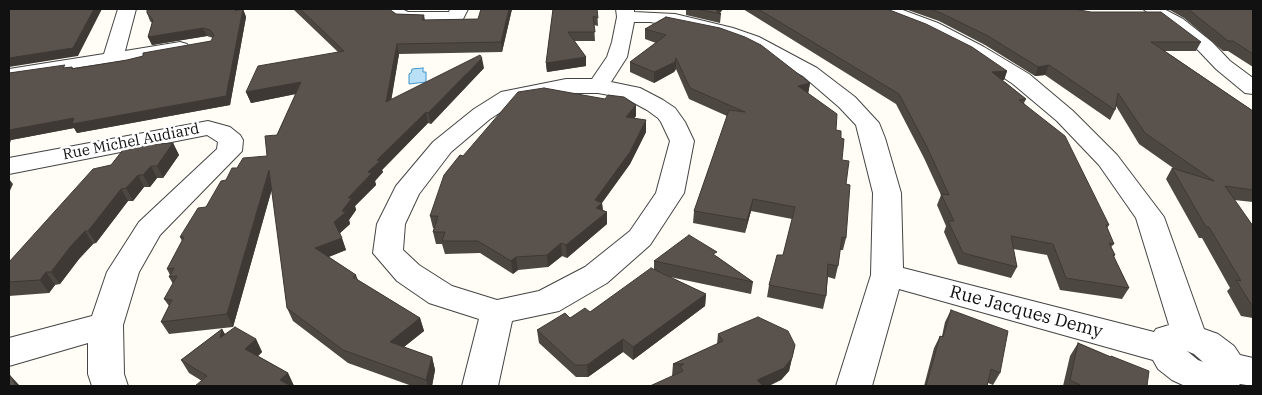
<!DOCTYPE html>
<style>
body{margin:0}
#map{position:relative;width:1262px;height:395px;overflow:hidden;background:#fffdf5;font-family:"IBM Plex Serif",serif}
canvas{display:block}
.frame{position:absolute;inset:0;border:10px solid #111;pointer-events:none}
</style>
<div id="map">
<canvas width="1262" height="395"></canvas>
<div class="frame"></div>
</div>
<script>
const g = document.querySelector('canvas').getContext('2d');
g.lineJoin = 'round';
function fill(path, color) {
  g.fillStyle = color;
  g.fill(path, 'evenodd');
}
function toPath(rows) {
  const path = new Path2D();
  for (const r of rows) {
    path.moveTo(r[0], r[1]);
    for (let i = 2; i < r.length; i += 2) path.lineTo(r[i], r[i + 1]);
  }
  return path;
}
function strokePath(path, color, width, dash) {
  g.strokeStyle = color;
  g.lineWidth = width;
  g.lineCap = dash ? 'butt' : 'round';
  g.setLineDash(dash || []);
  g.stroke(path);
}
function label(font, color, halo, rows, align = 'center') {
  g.font = font + ' "IBM Plex Serif",serif';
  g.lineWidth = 5;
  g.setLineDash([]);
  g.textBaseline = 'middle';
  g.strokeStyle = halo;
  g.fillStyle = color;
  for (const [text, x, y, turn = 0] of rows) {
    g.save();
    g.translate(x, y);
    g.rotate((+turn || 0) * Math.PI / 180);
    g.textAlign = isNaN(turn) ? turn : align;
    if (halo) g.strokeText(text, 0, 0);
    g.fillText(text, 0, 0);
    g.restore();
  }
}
const water = toPath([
 [423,68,423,72,426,72,426,82,409,84,409,74,411,73,412,69,423,68]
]);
const minor = toPath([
 [118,9,136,9,125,51,180,42,187,44,190,48,187,52,180,54,9,81,9,69,104,54,118,9],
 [382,9,402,9,408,12,449,12,450,9,468,9,462,21,456,22,404,23,398,22,382,9],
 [616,9,634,9,634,12,675,14,733,28,759,37,817,68,855,97,879,123,885,138,901,193,903,268,1154,332,1156,329,1169,325,1136,218,1099,165,1057,121,1013,84,970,55,924,31,879,13,876,9,900,9,938,23,984,47,1029,74,1073,111,1117,155,1164,217,1204,329,1218,334,1234,346,1240,355,1253,358,1253,386,1240,384,1238,386,1185,386,1172,380,1158,369,1153,360,899,289,872,386,836,386,871,275,873,193,856,125,839,107,803,76,745,45,720,36,675,26,650,22,634,22,627,57,611,82,640,88,663,100,675,108,685,122,694,141,684,193,650,245,607,283,559,311,512,321,498,386,462,386,479,319,429,303,397,281,373,253,377,224,396,186,433,142,474,109,501,92,566,79,592,79,607,57,612,42,617,17,616,9],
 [566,93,598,93,625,98,647,110,658,118,661,122,670,141,656,193,630,231,585,267,539,291,497,300,452,286,419,265,403,250,405,224,419,194,451,152,490,119,516,102,566,93],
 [1187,351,1194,354,1203,362,1198,360,1187,351],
 [1143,9,1164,9,1183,19,1212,42,1230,61,1253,78,1253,94,1245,93,1216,69,1198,50,1143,9],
 [208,121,230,127,240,135,243,140,242,151,160,235,139,272,123,325,124,374,128,386,92,386,88,374,88,343,9,366,9,338,92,316,107,272,139,222,217,149,218,142,207,135,9,174,9,158,208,121]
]);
const wall = toPath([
 [243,9,246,17,230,105,77,133,74,128,11,140,9,73,72,67,73,68,127,60,211,41,213,38,207,36,152,45,148,37,152,23,150,21,147,13,233,11],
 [293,9,389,9,396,14,424,15,425,20,478,19,512,9,502,52,399,54,391,100,484,68,431,124,428,123,382,170,383,172,375,181,376,185,355,206,356,210,349,220,350,224,340,233,346,250,329,257,356,275,358,280,420,318,424,331,404,347,432,357,435,370,432,386,412,386,348,363,293,321,287,308,272,189,233,327,169,334,161,322,169,306,164,299,173,284,169,277,170,275,167,269,182,241,180,237,206,207,226,180,237,168,267,156,296,94,251,103,246,92,338,52],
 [405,9,434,9,433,10,408,10],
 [553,9,597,9,598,26,594,25,595,41,574,41,586,57,586,66,547,72,546,63],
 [682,9,723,9,720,13,721,14,720,23,686,15,686,9],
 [743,9,887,9,1007,71,1004,80,1002,80,1026,99,1024,103,1109,225,1107,228,1114,244,1111,247,1115,255,1114,257,1129,288,1122,299,1060,290,1047,255,1013,249,1017,267,1011,278,958,264,944,232,946,226,937,205,941,195,924,158,896,104],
 [905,9,1074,9,1201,42,1196,51,1165,51,1253,111,1253,202,1234,200,1253,226,1253,319,1253,318,1241,316,1227,291,1230,288,1202,238,1199,238,1166,179,1172,168,1176,170,1139,144,1116,106,1115,110,1110,120,1045,75,1035,76,985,45,939,21],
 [1168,9,1253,9,1253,67,1228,51,1223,51,1184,18],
 [666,17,810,83,808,94,836,130,841,138,842,160,846,184,846,238,843,250,840,250,838,266,835,279,828,277,826,296,823,309,767,297,769,285,783,255,792,219,751,211,745,233,693,223,694,211,727,116,689,99,676,69,674,72,654,83,630,72,630,62,656,43,645,39,645,29],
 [636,105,636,116,634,118,646,132,630,164,602,203,603,210,607,212,607,224,567,258,562,256,548,267,518,270,513,274,480,253,445,254,442,244,436,244,433,232,434,228,433,228,430,216,463,156],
 [173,143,179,155,163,178,157,178,150,187,144,187,133,201,128,201,96,243,93,244,79,259,60,284,55,285,49,293,9,296,9,262,111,165],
 [716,256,753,282,751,294,670,277,706,294,705,306,633,360,623,352,588,377,576,377,539,343,537,330,570,318,590,312,654,270,654,261],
 [951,310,1000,373,993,385,988,383,987,386,924,386,934,348,940,336,942,336,945,322],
 [222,329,225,334,256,339,262,352,258,356,288,373,294,386,202,381,189,373,181,360],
 [718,334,795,345,789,371,781,380,672,376,673,364,717,344],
 [1078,343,1110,357,1111,356,1147,386,1063,386,1070,356]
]);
const shadedWall = toPath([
 [94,9,102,9,78,56,9,67,9,58],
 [243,9,246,17,230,105,77,133,74,128,11,140,9,146,9,130,74,118,226,96],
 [509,9,512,9,502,52,501,42],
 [718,9,723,9,719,14,716,11],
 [203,28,207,36,152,45,148,37],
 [397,44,399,54,389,114,386,102],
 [586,57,586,66,547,72,546,63],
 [482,58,484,68,431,124,428,113],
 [676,58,676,69,674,72,654,83,654,72],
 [1049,65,1045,75,1035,76,1038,67],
 [1007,71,1004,80,989,82,992,72],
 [301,82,305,92,251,103,246,92],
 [810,83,808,94,798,86],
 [636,105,636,116,626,128,626,117],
 [426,112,428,123,382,170,383,172,375,181,376,185,355,206,356,210,349,220,350,224,339,234,334,222,342,211,348,198,377,160],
 [646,120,646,132,630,164,601,204,602,203,603,215,607,212,607,224,567,258,566,245,596,220,595,200],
 [173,143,179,155,163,178,157,166],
 [151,166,157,178,150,187,143,175],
 [269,170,274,181,233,327,227,314],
 [138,175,144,187,133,201,126,188],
 [9,179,13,184,9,193],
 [121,189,128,201,96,243,88,231],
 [753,199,751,211,745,233,747,220],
 [85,231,93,244,79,259,60,284,51,272,70,247],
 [342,238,346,250,320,260,315,248],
 [561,243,562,256,548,267,547,255],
 [516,257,518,270,513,274,511,261],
 [46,272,55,285,49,293,40,280],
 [706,294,705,306,633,360,633,347],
 [420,318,424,331,395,354,390,342],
 [222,329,229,342,220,338],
 [256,339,262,352,252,362,245,349],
 [623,339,623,352,588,377,587,365],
 [432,357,435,370,432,386,428,386,426,380],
 [792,358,789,371,781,380,769,386,756,386,757,380],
 [288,373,294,386,283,386,280,380],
 [9,374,20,386,16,386]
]);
const building = toPath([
 [9,9,94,9,73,48,9,58,9,9],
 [147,9,232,9,233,11,243,9,226,96,72,124,74,118,9,130,9,73,65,65,63,68,72,67,72,69,127,60,143,56,143,53,211,41,214,35,210,30,203,28,148,37,153,20,147,13,147,9],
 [300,9,389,9,396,14,424,15,422,20,478,19,481,9,509,9,501,42,397,44,386,102,480,55,482,58,428,113,426,112,377,160,380,161,368,172,372,173,348,198,352,198,342,211,346,212,334,222,342,238,315,248,356,275,353,277,420,318,390,342,432,357,426,380,343,350,287,308,269,170,227,314,161,322,172,300,164,299,177,276,169,277,174,268,167,269,184,237,180,237,198,208,206,207,221,181,226,180,232,168,237,168,243,158,267,156,265,136,277,135,301,82,246,92,258,66,344,51,300,9],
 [553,9,597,9,598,18,593,16,595,32,568,32,586,57,546,63,553,9],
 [697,9,718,9,716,11,721,14,697,9],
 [758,9,887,9,926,24,972,47,1007,71,992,72,1026,99,1019,100,1065,136,1109,225,1106,225,1114,244,1109,243,1115,255,1113,255,1129,288,1066,278,1053,244,1011,236,1017,267,963,253,948,221,954,221,941,194,949,195,927,147,899,94,758,9],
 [930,9,1074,9,1091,12,1161,12,1201,42,1151,42,1253,111,1253,190,1225,186,1253,226,1253,305,1251,304,1236,280,1241,281,1209,227,1206,227,1172,168,1214,181,1145,133,1118,93,1115,110,1049,65,1038,67,988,36,941,13,930,9],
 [1188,9,1253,9,1253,54,1233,41,1228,41,1188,9],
 [666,17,720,28,745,37,761,45,810,83,798,86,837,114,836,130,841,131,841,138,844,139,842,160,849,161,846,184,850,185,846,238,842,237,838,266,828,264,826,296,769,285,777,255,783,255,795,207,753,199,747,220,694,211,729,110,745,112,690,88,676,58,675,62,654,72,630,62,666,35,645,29,666,17],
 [544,88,605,99,608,95,624,97,636,105,626,117,646,120,630,152,595,200,602,203,596,208,607,212,566,245,561,243,547,255,516,257,511,261,478,241,442,241,445,232,433,232,438,216,430,216,444,175,460,155,463,156,518,92,544,88],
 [173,143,157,166,151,166,143,175,138,175,126,188,121,189,88,231,85,231,70,247,51,272,46,272,40,280,9,282,9,262,93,169,111,165,126,146,173,143],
 [689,235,717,252,713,254,753,282,654,261,689,235],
 [651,268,706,294,633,347,623,339,587,365,575,365,537,330,565,313,570,318,585,308,590,312,651,268],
 [951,310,1008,331,1000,373,991,369,987,386,926,386,940,336,943,337,951,310],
 [758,317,788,331,795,345,792,358,784,368,757,380,763,386,650,386,683,371,680,366,684,364,673,364,723,341,718,334,758,317],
 [235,327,256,339,245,349,288,373,280,380,291,386,195,386,207,376,181,360,222,329,220,338,235,327],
 [1078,343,1111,357,1111,356,1149,371,1147,386,1080,386,1080,385,1070,380,1078,343],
 [9,374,16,386,9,386,9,374]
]);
const streetNames = [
 ["Rue Michel Audiard",131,142,-11]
];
const nearStreetnames = [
 ["Rue Jacques Demy",1026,312,15]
];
fill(water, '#b9e0f7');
strokePath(water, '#3f96cf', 1);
strokePath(minor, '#444', 2);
fill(minor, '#fff');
fill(wall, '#4d4742');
fill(shadedWall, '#3f3936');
fill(building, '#5a524d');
strokePath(building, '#3f3936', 1);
label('15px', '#111', '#fff', streetNames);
label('18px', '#111', '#fff', nearStreetnames);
</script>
